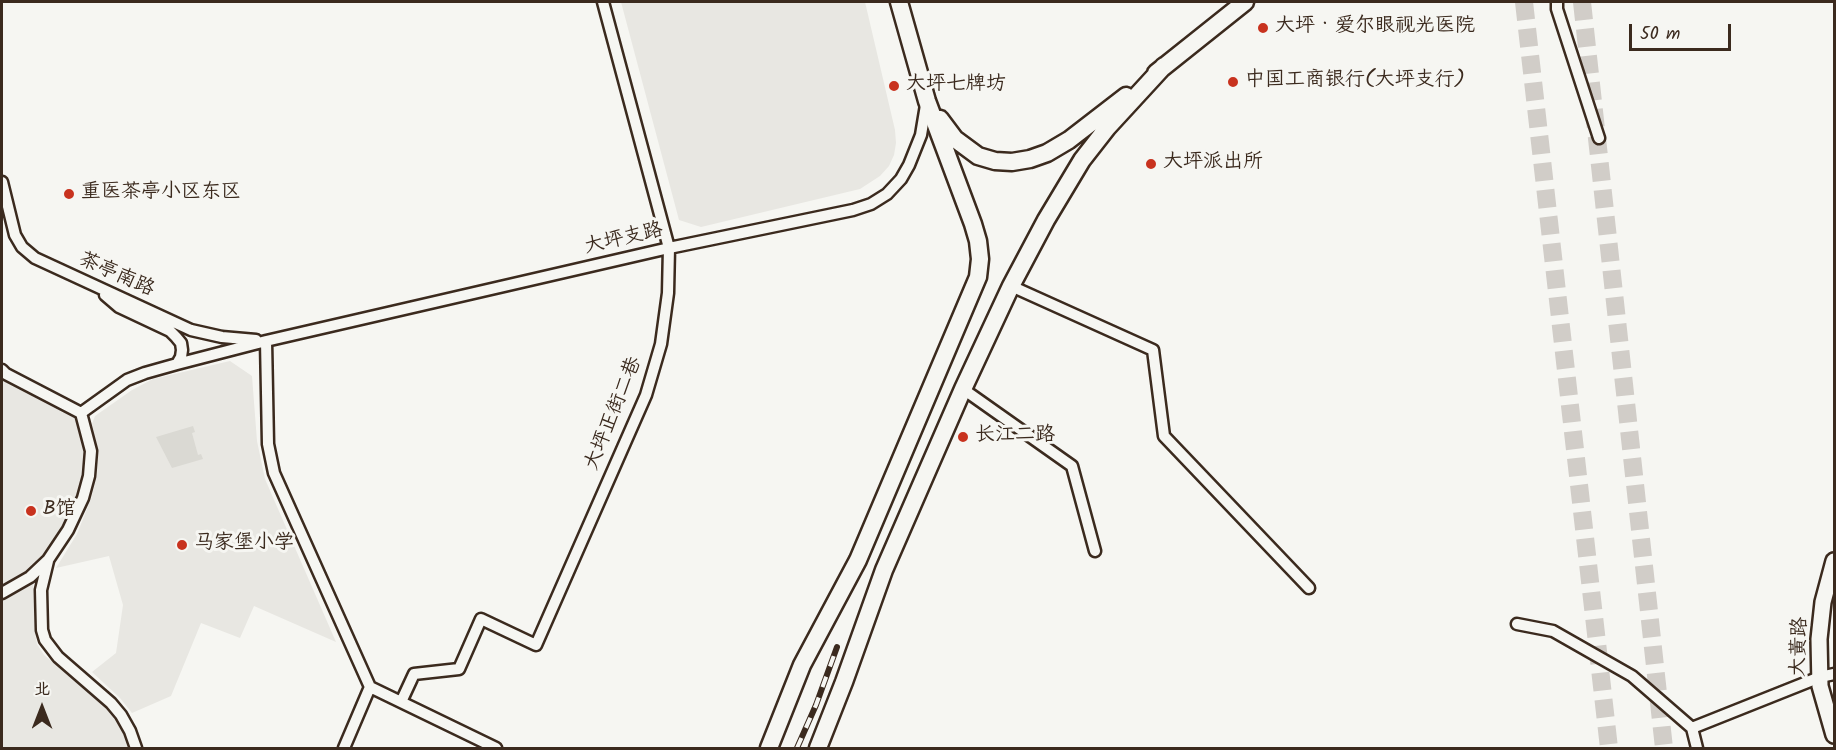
<!DOCTYPE html>
<meta charset="utf-8">
<style>
body{margin:0}
#map{position:relative;width:1836px;height:750px;overflow:hidden;background:#f6f6f2;font-family:Kalam,"LXGW WenKai TC",sans-serif}
canvas{display:block}
.frame{position:absolute;inset:0;border:3px solid #3b2a1e;pointer-events:none}
.north{position:absolute;left:12px;top:678px;width:60px;height:60px;-webkit-text-stroke:4px #f6f6f2;paint-order:stroke;rotate:0deg;font-size:16px;font-weight:700;line-height:24px;text-align:center;color:#3b2a1e}
.north::after{content:'';display:block;margin:auto;width:21px;height:27px;background:#3b2a1e;clip-path:polygon(50% 0,100% 100%,50% 72%,0 100%)}
.scale{position:absolute;left:1629px;top:24px;width:102px;height:27px;box-sizing:border-box;border:3px solid #3b2a1e;border-top:0;padding-left:8px;font-size:18px;line-height:21px;white-space:nowrap;color:#3b2a1e;-webkit-text-stroke:4px #f6f6f2;paint-order:stroke}
</style>
<div id="map">
<canvas width="1836" height="750"></canvas>
<div class="frame"></div>
<div class="north">北</div>
<div class="scale">50 m</div>
</div>
<script>
const g = document.querySelector('canvas').getContext('2d');
g.lineJoin = 'round';
function fill(path, color) {
  g.fillStyle = color;
  g.fill(path, 'evenodd');
}
function toPath(rows) {
  const path = new Path2D();
  for (const r of rows) {
    path.moveTo(r[0], r[1]);
    for (let i = 2; i < r.length; i += 2) path.lineTo(r[i], r[i + 1]);
  }
  return path;
}
function strokePath(path, color, width, dash) {
  g.strokeStyle = color;
  g.lineWidth = width;
  g.lineCap = dash ? 'butt' : 'round';
  g.setLineDash(dash || []);
  g.stroke(path);
}
function label(font, color, halo, rows, align = 'center') {
  g.font = font + ' Kalam,"LXGW WenKai TC",sans-serif';
  g.lineWidth = 6;
  g.setLineDash([]);
  g.textBaseline = 'middle';
  g.strokeStyle = halo;
  g.fillStyle = color;
  for (const [text, x, y, turn = 0] of rows) {
    g.save();
    g.translate(x, y);
    g.rotate((+turn || 0) * Math.PI / 180);
    g.textAlign = isNaN(turn) ? turn : align;
    if (halo) g.strokeText(text, 0, 0);
    g.fillText(text, 0, 0);
    g.restore();
  }
}
const built = toPath([
 [621,2,865,2,895,130,896,143,894,155,889,166,880,176,860,189,701,227,679,220],
 [230,361,252,376,257,441,265,479,336,642,254,606,240,638,201,623,171,696,132,713,120,698,92,672,116,653,123,605,109,556,56,568,77,534,91,499,97,476,98,450,92,424,95,416,132,390,153,379],
 [2,375,78,415,87,451,85,476,79,496,65,527,33,580,35,633,37,644,44,655,107,707,118,718,126,734,131,748,2,748]
]);
const green = toPath([
 [193,426,195,432,192,433,198,455,201,454,203,459,172,468,156,437]
]);
const trunkTunnel = toPath([
 [1524,2,1609,748],
 [1582,2,1664,748]
]);
const minor = toPath([
 [1557,2,1557,9,1599,138],
 [2,182,15,235,22,247,35,258,191,330,222,337,256,340],
 [1011,286,1153,350,1164,436,1309,588],
 [105,295,119,307,170,331,176,337,181,343,182,350,181,357,177,364],
 [266,341,268,444,274,473,370,687,496,748],
 [2,370,6,374,81,413,91,451,89,476,83,498,68,530,48,560,30,577,2,593],
 [963,389,1072,466,1095,551],
 [81,413,127,380,145,373,177,364,266,341,669,248,853,210,871,204,887,194,901,179,909,165,921,135,926,105],
 [48,561,41,590,42,630,45,640,58,657,111,703,121,715,130,731,136,748],
 [1517,624,1553,631,1632,676,1692,728,1697,748],
 [401,702,414,674,459,669,481,619,536,645,646,395,661,344,668,293,669,248,603,2],
 [1692,728,1820,677,1834,674],
 [344,748,370,687]
]);
const secondary = toPath([
 [1834,561,1823,602,1819,639,1820,686,1834,735]
]);
const primary = toPath([
 [1156,73,1245,2],
 [940,119,955,139,978,156,995,161,1012,162,1030,159,1047,153,1069,140,1126,96],
 [769,748,802,665,858,560,978,277,980,259,978,241,973,224,927,101,899,2],
 [818,748,844,682,884,570,963,389,1011,286,1046,220,1082,160,1107,128,1164,66]
]);
const rail = toPath([
 [797,748,816,705,837,647]
]);
const markers = [
 [1263,28,6,"#c8321e"],
 [1233,82,6,"#c8321e"],
 [894,86,6,"#c8321e"],
 [1151,164,6,"#c8321e"],
 [69,194,6,"#c8321e"],
 [963,437,6,"#c8321e"],
 [31,511,6,"#c8321e"],
 [182,545,6,"#c8321e"]
];
const poiNames = [
 ["大坪‧爱尔眼视光医院",1275,28],
 ["中国工商银行(大坪支行)",1245,82],
 ["大坪七牌坊",906,86],
 ["大坪派出所",1163,164],
 ["重医茶亭小区东区",81,194],
 ["长江二路",975,437],
 ["B馆",43,511],
 ["马家堡小学",194,545]
];
const streetNames = [
 ["大坪支路",624,240,-13],
 ["茶亭南路",116,276,24],
 ["大坪正街二巷",615,414,-68],
 ["大黄路",1801,647,-88]
];
fill(built, '#e8e7e2');
fill(green, '#dad9d3');
strokePath(trunkTunnel, '#d1cdc8', 18, [18, 9]);
strokePath(minor, '#3b2a1e', 15);
strokePath(secondary, '#3b2a1e', 20);
strokePath(primary, '#3b2a1e', 21);
strokePath(minor, '#f6f6f2', 10);
strokePath(secondary, '#f6f6f2', 15);
strokePath(primary, '#f6f6f2', 16);
strokePath(rail, '#3b2a1e', 6);
strokePath(rail, '#f6f6f2', 4, [11]);
for (const [x, y, r, color] of markers) {
  const dot = new Path2D();
  dot.arc(x, y, r, 0, 2 * Math.PI);
  g.fillStyle = color;
  g.fill(dot);
  strokePath(dot, '#f6f6f2', 2);
}
label('20px', '#3b2a1e', '#f6f6f2', poiNames, 'left');
label('20px', '#3b2a1e', '#f6f6f2', streetNames);
</script>
